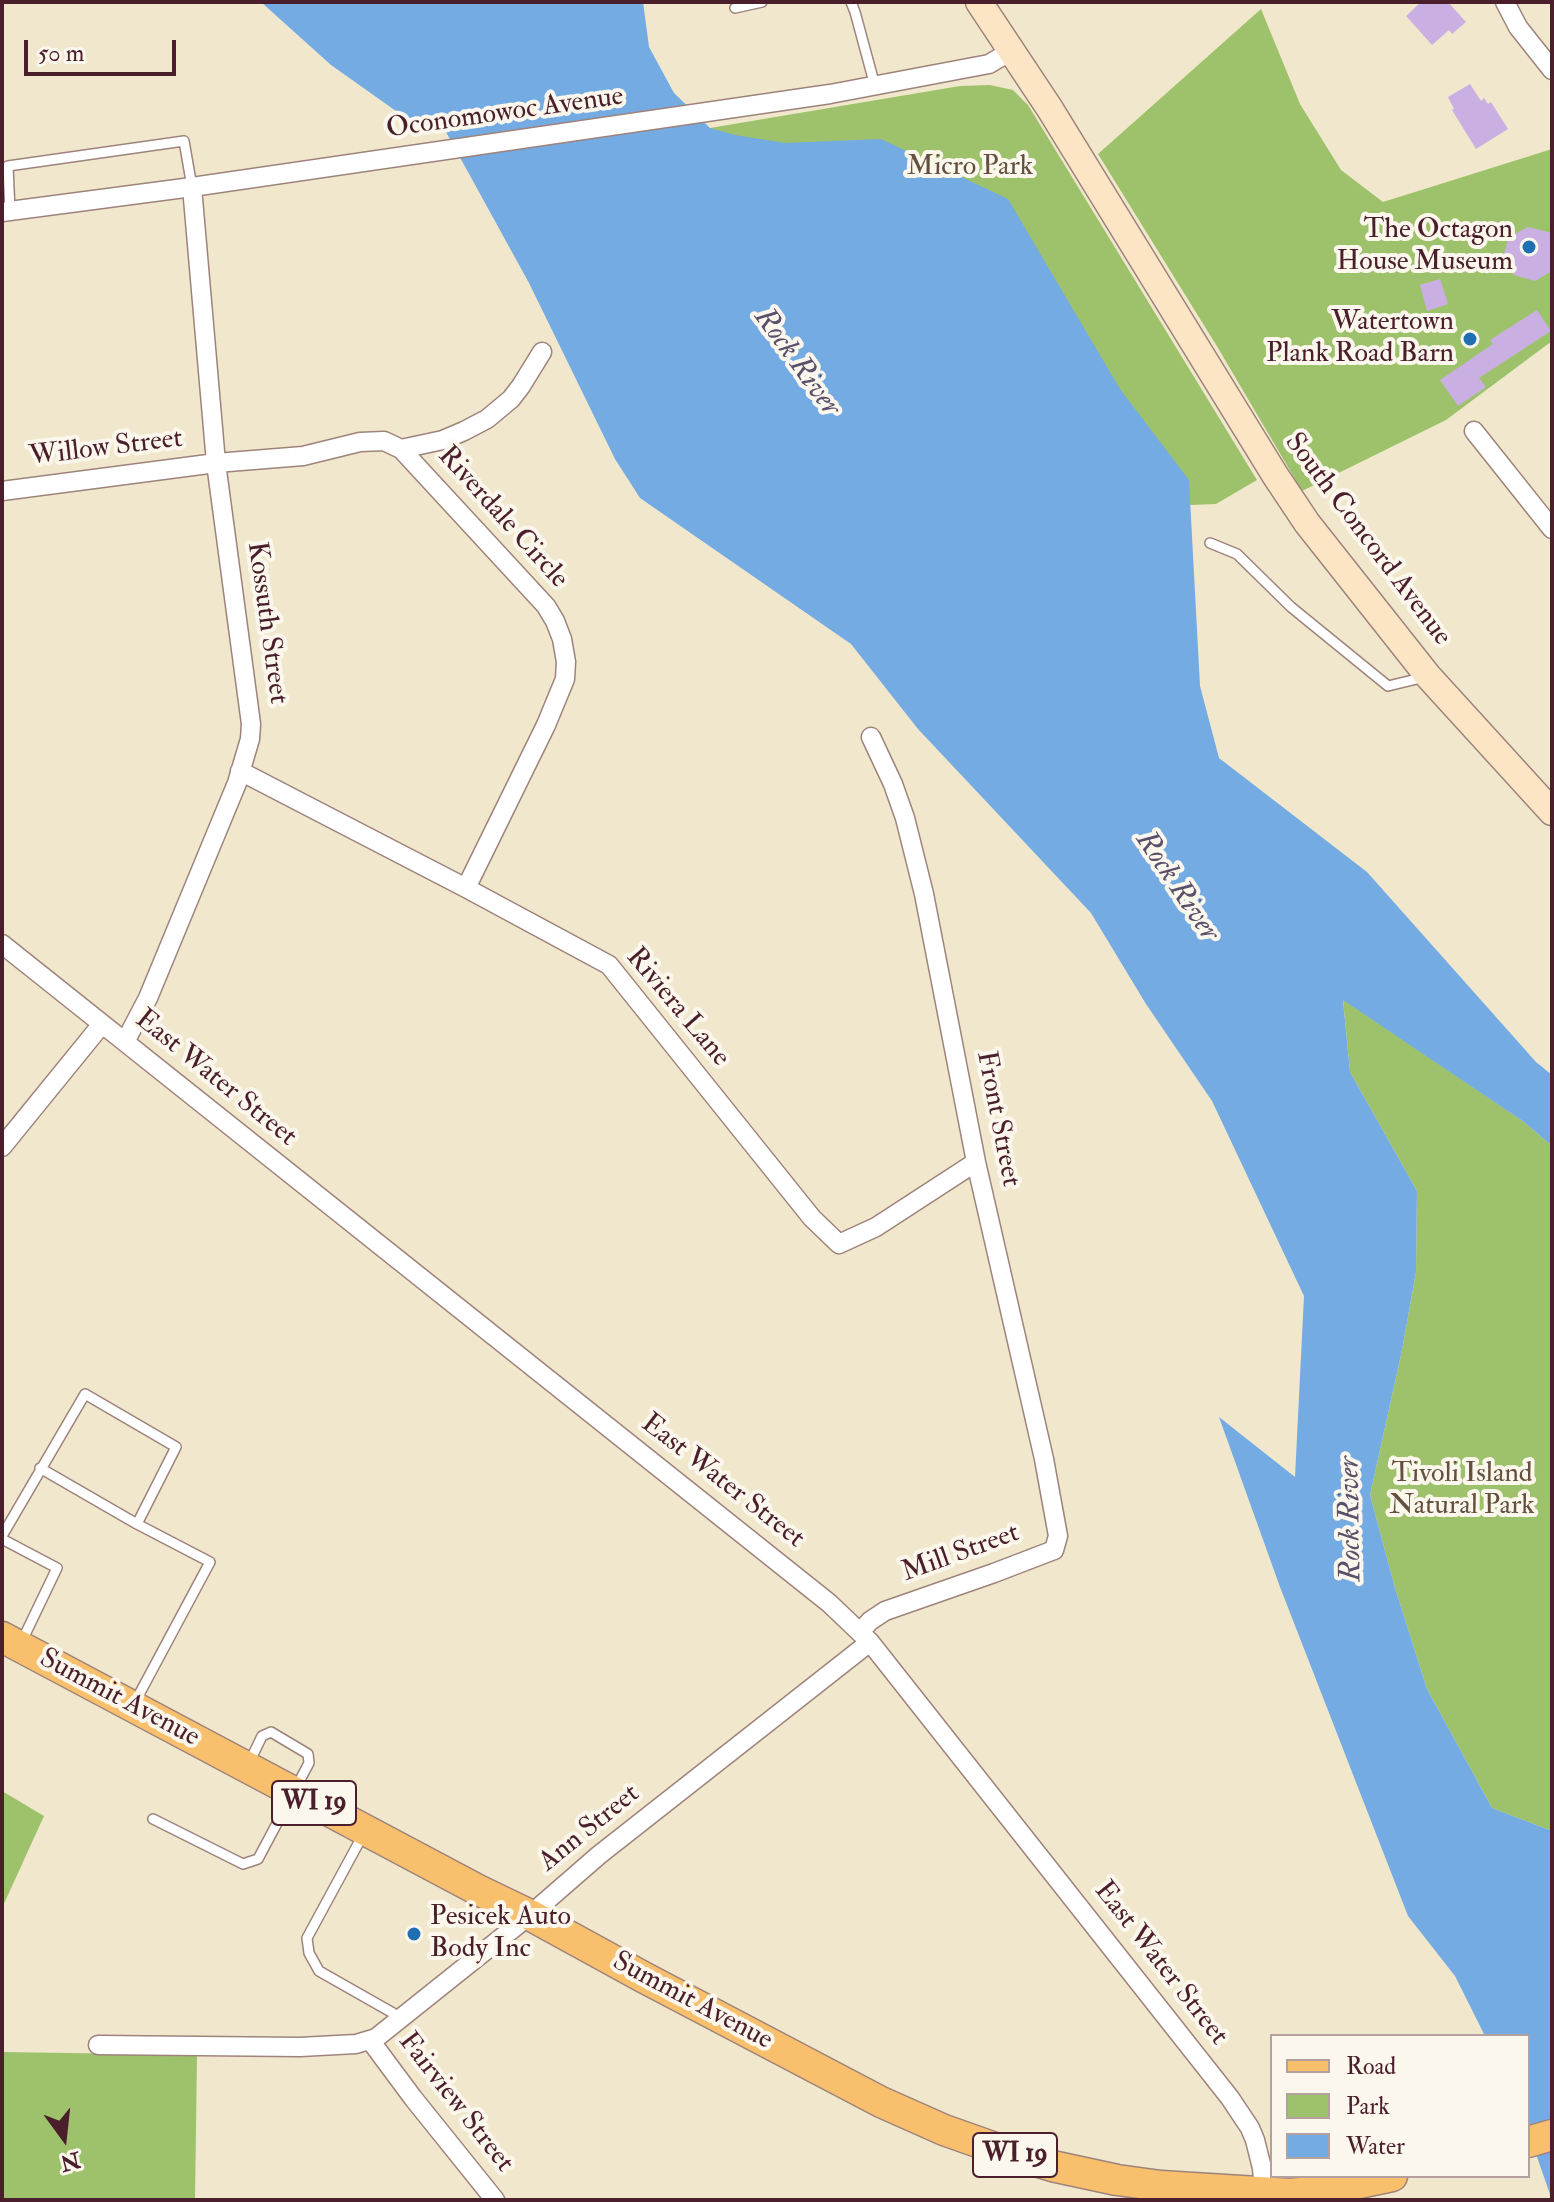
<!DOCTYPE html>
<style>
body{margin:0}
#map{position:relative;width:1554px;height:2202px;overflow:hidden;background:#f1e7cc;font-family:"IM FELL Double Pica",serif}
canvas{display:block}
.frame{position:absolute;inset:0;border:4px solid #4a1f2b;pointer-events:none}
.legend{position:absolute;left:1270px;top:2034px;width:260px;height:144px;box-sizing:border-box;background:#fbf7ec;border:2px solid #b4a19f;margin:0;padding:10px 14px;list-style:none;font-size:24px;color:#4a1f2b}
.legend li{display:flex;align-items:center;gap:16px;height:40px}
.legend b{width:40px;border:2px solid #b4a19f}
.north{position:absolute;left:24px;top:2098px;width:80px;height:80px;-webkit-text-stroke:6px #fbf7ec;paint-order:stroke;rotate:165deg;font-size:22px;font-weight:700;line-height:32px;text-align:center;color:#4a1f2b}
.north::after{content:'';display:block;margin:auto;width:28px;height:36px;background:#4a1f2b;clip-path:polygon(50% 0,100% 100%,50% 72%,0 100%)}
.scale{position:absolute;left:24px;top:40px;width:152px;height:36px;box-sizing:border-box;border:4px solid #4a1f2b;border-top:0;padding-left:10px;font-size:24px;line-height:28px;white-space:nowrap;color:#4a1f2b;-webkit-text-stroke:6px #fbf7ec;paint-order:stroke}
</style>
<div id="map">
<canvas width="1554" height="2202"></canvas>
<div class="frame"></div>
<ul class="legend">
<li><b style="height:10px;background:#f8bf6c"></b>Road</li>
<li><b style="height:22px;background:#9ec26c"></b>Park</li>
<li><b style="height:22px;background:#74abe3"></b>Water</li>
</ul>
<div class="north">N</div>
<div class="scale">50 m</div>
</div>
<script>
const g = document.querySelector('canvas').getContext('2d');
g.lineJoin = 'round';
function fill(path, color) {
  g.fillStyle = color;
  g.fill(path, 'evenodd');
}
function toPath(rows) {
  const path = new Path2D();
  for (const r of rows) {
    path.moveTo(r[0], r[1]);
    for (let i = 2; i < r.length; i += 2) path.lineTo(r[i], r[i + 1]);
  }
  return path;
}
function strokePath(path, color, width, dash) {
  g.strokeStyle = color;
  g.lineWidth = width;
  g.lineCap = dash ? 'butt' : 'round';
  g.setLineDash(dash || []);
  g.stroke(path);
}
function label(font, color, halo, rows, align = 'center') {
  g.font = font + ' "IM FELL Double Pica",serif';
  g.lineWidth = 8;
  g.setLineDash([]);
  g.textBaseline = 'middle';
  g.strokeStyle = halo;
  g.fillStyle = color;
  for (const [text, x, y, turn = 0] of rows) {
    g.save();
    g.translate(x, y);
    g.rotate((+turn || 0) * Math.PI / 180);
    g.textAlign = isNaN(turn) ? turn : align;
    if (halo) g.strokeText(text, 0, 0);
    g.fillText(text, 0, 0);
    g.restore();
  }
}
const green = toPath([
 [1261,9,1300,104,1341,170,1383,202,1552,149,1552,341,1446,420,1302,491,1218,348,1098,154],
 [990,85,1013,90,1028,105,1257,480,1216,504,1166,506,710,128,960,86],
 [1343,999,1524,1122,1552,1146,1552,1831,1492,1808,1427,1689,1395,1588,1370,1495,1402,1350,1416,1272,1417,1191,1350,1072],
 [2,1791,44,1816,2,1908],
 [2,2052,197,2055,195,2200,2,2200]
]);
const water = toPath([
 [261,2,643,2,649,47,674,93,710,128,735,135,785,143,881,139,1008,199,1120,389,1189,480,1200,686,1219,758,1367,872,1536,1062,1552,1075,1552,1146,1524,1122,1343,1000,1350,1072,1417,1191,1416,1272,1402,1350,1370,1495,1395,1588,1427,1689,1492,1808,1552,1831,1552,2200,1528,2131,1528,2036,1485,2036,1455,1976,1408,1916,1280,1587,1219,1417,1295,1477,1304,1296,1212,1101,1146,1004,1091,913,918,729,851,644,640,498,615,459,529,283,446,132,403,116,331,65]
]);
const building = toPath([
 [1421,2,1448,2,1466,22,1452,34,1449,30,1432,45,1406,16],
 [1470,84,1481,101,1484,98,1488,104,1491,102,1508,129,1476,149,1452,110,1454,109,1448,97],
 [1528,227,1552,233,1552,271,1535,281,1514,275,1503,257,1509,237],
 [1440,279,1448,304,1427,311,1420,285],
 [1537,310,1551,331,1479,378,1486,387,1458,406,1440,380,1493,344,1490,340]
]);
const lane = toPath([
 [851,2,855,12,875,86],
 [735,8,762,2],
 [10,211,8,166,184,141,192,187],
 [1210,543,1237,554,1291,607,1388,686,1425,677],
 [40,1468,137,1524,210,1562,135,1702],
 [2,1536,85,1394,176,1447,137,1524],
 [2,1539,57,1568,21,1643],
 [153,1819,243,1864,258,1859,309,1763,308,1754,271,1732,262,1736,249,1763],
 [364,1833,307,1938,309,1953,319,1971,400,2017]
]);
const street = toPath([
 [1505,2,1518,27,1552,70],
 [2,212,192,187,830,94,989,64,1011,51],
 [1474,431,1552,529],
 [401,449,443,440,464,431,487,419,511,399,521,386,542,352],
 [2,491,216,463,303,456,360,442,384,441,401,449,546,606,555,621,562,639,566,662,565,679,546,725,466,888],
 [240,771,466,888,609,965,812,1218,839,1244,876,1227,976,1162],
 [2,944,829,1603,870,1642,1230,2098,1250,2128,1255,2140,1262,2168,1264,2193],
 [125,1042,148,998,237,783,250,739,251,724,216,463,192,187],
 [2,1147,102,1024],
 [860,1632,870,1621,885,1611,994,1573,1054,1550,1058,1536,1044,1459,976,1162,924,894,905,818,893,784,871,737],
 [370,2040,413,2098,495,2200],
 [98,2045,300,2047,356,2044,376,2038,530,1915,599,1855,870,1642]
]);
const secondary = toPath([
 [979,2,1050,109,1275,475,1307,523,1428,676,1552,812]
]);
const primary = toPath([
 [2,1637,478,1890,530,1915,643,1977,881,2102,944,2130,1009,2153,1052,2166,1117,2180,1161,2186,1290,2194,1322,2191,1392,2176],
 [1528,2142,1552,2135]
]);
const markers = [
 [1529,247,8,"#1f6fb2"],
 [1470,339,8,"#1f6fb2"],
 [414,1934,8,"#1f6fb2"]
];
const shields = [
 [314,1803,84],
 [1015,2155,84]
];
const shieldNames = [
 ["WI 19",314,1803],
 ["WI 19",1015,2155]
];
const streetNames = [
 ["Oconomowoc Avenue",505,114,-8],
 ["Willow Street",106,449,-7],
 ["Riverdale Circle",502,518,48],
 ["South Concord Avenue",1367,540,53],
 ["Kossuth Street",266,623,82],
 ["Riviera Lane",677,1008,50],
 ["East Water Street",215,1079,39],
 ["Front Street",997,1119,79],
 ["East Water Street",722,1482,38],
 ["Mill Street",961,1554,-20],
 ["Summit Avenue",119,1699,28],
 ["Ann Street",590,1829,-39],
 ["East Water Street",1160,1964,52],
 ["Summit Avenue",692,2002,28],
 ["Fairview Street",455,2103,52]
];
const parkNames = [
 ["Micro Park",970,168],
 ["Tivoli Island",1462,1475],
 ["Natural Park",1462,1507]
];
const poiNames = [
 ["The Octagon",1513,231],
 ["House Museum",1513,263],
 ["Watertown",1454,323],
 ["Plank Road Barn",1454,355],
 ["Pesicek Auto",430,1918,"left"],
 ["Body Inc",430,1950,"left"]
];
const waterNames = [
 ["Rock River",796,363,54],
 ["Rock River",1176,887,56],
 ["Rock River",1352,1519,-91]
];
fill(green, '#9ec26c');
fill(water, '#74abe3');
fill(building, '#cab0e2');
strokePath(lane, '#9e837c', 12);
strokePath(street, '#9e837c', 21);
strokePath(secondary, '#9e837c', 29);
strokePath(primary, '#9e837c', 33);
strokePath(lane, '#fff', 9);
strokePath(street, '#fff', 18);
strokePath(secondary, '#fce5c4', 26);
strokePath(primary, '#f8bf6c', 30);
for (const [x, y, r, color] of markers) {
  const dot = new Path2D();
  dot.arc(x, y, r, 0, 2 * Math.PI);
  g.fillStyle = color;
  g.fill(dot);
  strokePath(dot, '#fbf7ec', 3);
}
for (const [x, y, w] of shields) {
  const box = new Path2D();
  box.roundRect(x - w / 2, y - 22, w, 44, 6);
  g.fillStyle = '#fbf7ec';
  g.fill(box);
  strokePath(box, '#4a1f2b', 2);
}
label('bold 26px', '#4a1f2b', null, shieldNames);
label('28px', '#4a1f2b', '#fbf7ec', streetNames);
label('28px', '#63503e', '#fbf7ec', parkNames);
label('28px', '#4a1f2b', '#fbf7ec', poiNames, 'right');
label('italic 30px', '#59506b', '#fbf7ec', waterNames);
</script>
